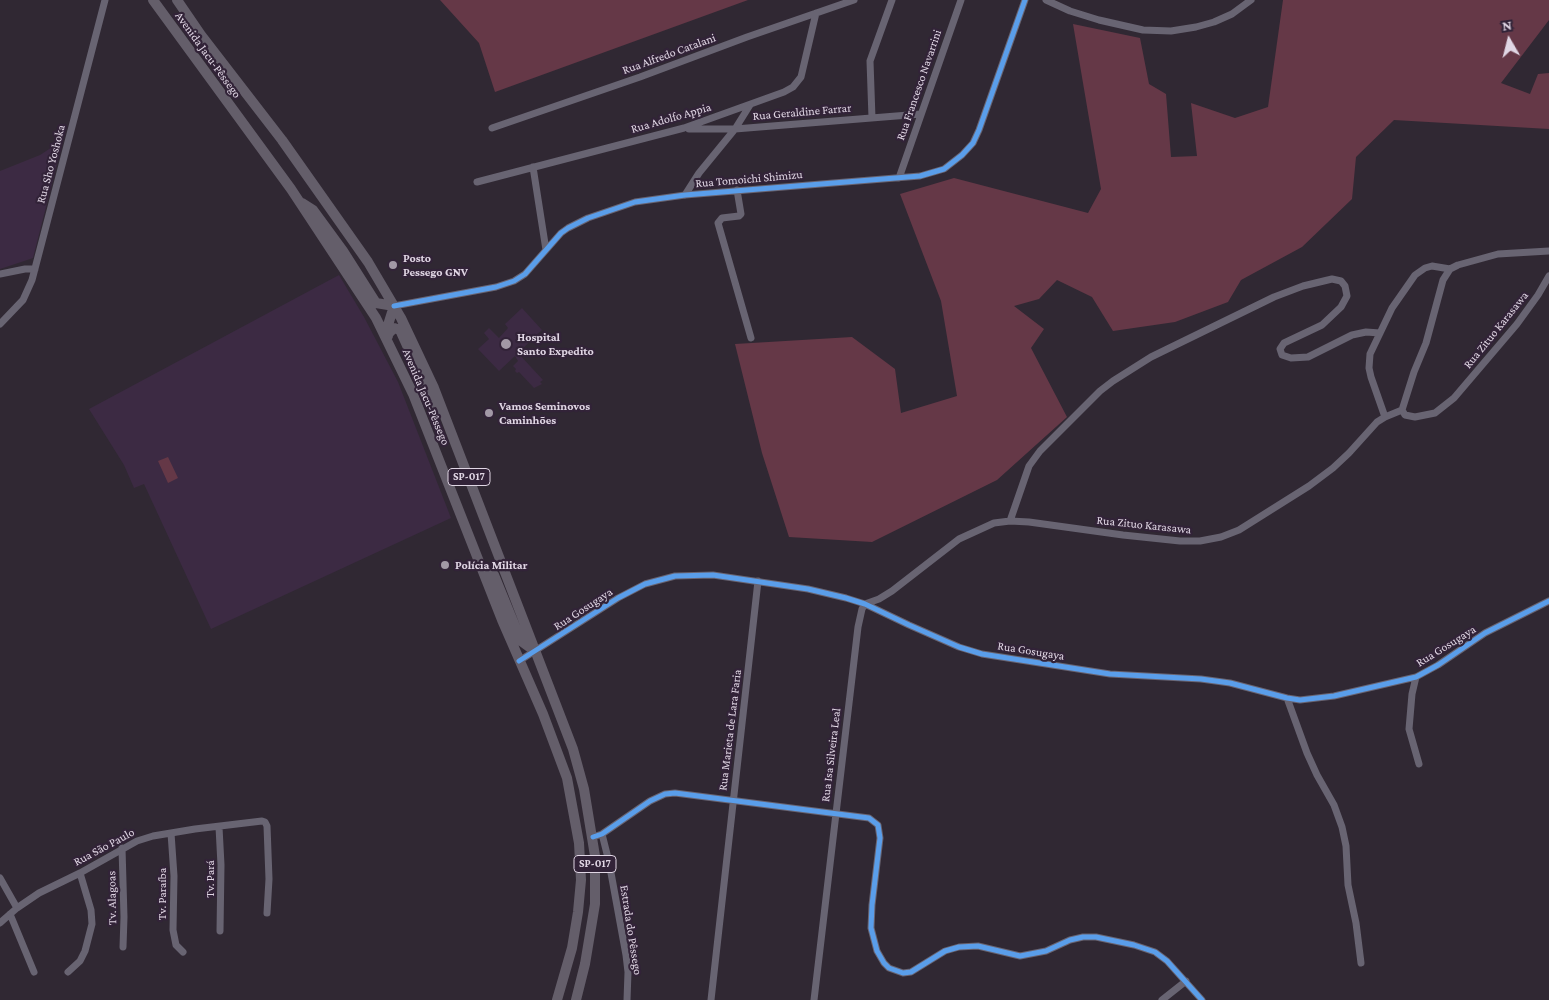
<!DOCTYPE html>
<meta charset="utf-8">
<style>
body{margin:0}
#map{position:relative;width:1549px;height:1000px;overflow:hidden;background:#302833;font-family:"Crimson Pro",serif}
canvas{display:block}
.north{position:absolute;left:1484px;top:15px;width:50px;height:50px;-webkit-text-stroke:4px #322338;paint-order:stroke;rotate:352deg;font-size:14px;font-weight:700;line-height:20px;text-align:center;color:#e0d6e4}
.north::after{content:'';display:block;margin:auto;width:18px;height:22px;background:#e0d6e4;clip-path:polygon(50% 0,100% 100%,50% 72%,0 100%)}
</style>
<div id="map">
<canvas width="1549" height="1000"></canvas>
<div class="north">N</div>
</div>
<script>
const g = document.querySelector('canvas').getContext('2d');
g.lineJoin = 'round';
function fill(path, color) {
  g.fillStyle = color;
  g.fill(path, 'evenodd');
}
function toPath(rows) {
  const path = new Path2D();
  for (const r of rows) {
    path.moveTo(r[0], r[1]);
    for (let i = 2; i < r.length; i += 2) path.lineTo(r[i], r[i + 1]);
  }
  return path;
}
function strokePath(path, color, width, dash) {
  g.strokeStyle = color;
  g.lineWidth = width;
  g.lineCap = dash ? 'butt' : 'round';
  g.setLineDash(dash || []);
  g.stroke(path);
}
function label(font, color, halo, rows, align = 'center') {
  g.font = font + ' "Crimson Pro",serif';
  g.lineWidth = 4.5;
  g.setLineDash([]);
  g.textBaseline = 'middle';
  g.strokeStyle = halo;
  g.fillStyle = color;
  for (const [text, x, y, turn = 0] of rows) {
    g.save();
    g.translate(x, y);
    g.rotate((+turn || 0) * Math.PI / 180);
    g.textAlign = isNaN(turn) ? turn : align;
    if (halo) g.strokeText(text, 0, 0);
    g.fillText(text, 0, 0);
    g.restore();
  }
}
const built = toPath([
 [63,140,33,258,0,269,0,171,40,155],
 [339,275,364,317,398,382,451,518,211,629,144,484,134,488,124,465,89,409],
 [522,308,542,330,518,353,543,380,540,382,542,384,534,388,519,372,517,373,515,371,516,369,513,366,518,361,515,356,499,371,478,349,489,339,484,333,489,328,499,338,508,328,505,324]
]);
const green = toPath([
 [440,0,748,0,495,92,479,43],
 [1283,0,1549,0,1549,20,1501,83,1530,94,1538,74,1549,73,1549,129,1394,120,1356,157,1352,199,1302,247,1241,280,1228,302,1175,322,1113,331,1092,297,1057,280,1039,299,1014,306,1044,329,1031,348,1067,417,997,480,872,542,789,537,762,453,735,344,852,337,895,369,901,413,957,396,941,301,900,194,954,178,1088,213,1101,189,1073,24,1140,38,1149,84,1166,94,1171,157,1197,156,1191,103,1235,118,1268,107],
 [168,457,178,478,168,483,158,461]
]);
const minor = toPath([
 [1046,0,1070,11,1099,20,1143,30,1171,31,1196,27,1214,22,1232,14,1251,0],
 [872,118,870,61,892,0],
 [492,128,640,77,747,37,854,0],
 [689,129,735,129,921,114],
 [533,167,546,250],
 [899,178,961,0],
 [477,182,684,128,784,92,793,87,801,77,816,13],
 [737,190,741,214,739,216,722,218,718,223,751,338],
 [685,195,699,173,735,129,750,105],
 [1549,251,1498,254,1458,265,1450,269,1443,280,1426,343,1414,372,1402,410,1405,415,1415,417,1435,413,1454,398,1517,324,1538,295,1549,276],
 [0,274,25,269,35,269],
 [394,306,496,287,514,281,525,274,561,233,568,228,588,218,635,202,685,195,920,176,944,169,962,155,973,143,979,130,1025,0],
 [0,324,23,300,32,280,105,0],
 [1385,417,1371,377,1369,368,1370,354,1392,308,1415,275,1425,268,1432,266,1450,269],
 [1010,521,1029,466,1040,451,1100,391,1113,381,1151,357,1274,297,1303,286,1332,279,1341,281,1345,286,1347,296,1341,307,1322,325,1284,343,1280,349,1282,355,1291,358,1308,357,1352,335,1366,332,1380,333],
 [519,661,618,598,645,584,675,576,713,575,808,589,846,598,865,604,909,625,959,647,982,654,1110,674,1201,679,1230,683,1287,698,1300,700,1334,696,1416,677,1438,665,1485,633,1549,601],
 [1416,677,1412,694,1409,729,1419,764],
 [1287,698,1307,753,1317,775,1334,805,1342,827,1346,846,1348,885,1356,923,1361,963],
 [219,827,221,865,220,931],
 [171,833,174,876,173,930,176,945,183,952],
 [602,834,609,862,626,955,628,972,627,1000],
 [593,837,602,834,650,801,665,794,675,793,869,818,878,825,880,838,872,905,871,928,877,951,884,963,889,968,903,973,911,972,945,951,959,947,978,946,1020,956,1046,951,1070,940,1083,937,1096,937,1134,945,1155,952,1167,961,1202,1000],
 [122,848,124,917,123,947],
 [0,878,17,908],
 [10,914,34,972],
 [0,923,17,908,39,893,80,873,137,841,153,836,195,829,262,821,265,822,267,826,269,879,267,913],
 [68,972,80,961,85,951,92,924,91,910,80,873],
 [711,1000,758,581],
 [814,1000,858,627,862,609,865,604,879,599,892,591,959,539,994,523,1010,521,1029,522,1123,535,1180,541,1200,541,1221,537,1239,530,1309,486,1333,468,1349,453,1377,422,1385,417,1402,410],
 [1162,1000,1186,981]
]);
const highway = toPath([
 [153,0,291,189,376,318,413,394,502,620,543,714,567,778,579,843,581,880,578,912,572,948,557,1000],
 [177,0,201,35,282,140,368,262,401,318,434,388,573,749,584,789,595,856,595,904,585,964,576,1000],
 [302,203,313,210,343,251,376,303,394,306],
 [388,334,394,328,400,330,433,403,441,410],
 [388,336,388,325,394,306],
 [482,567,494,575,521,641,536,652]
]);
const cycleway = toPath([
 [394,306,496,287,514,281,525,274,561,233,568,228,588,218,635,202,685,195,920,176,944,169,962,155,973,143,979,130,1025,0],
 [519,661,618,598,645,584,675,576,713,575,808,589,846,598,865,604,909,625,959,647,982,654,1110,674,1201,679,1230,683,1287,698,1300,700,1334,696,1416,677,1438,665,1485,633,1549,601],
 [593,837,602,834,650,801,665,794,675,793,869,818,878,825,880,838,872,905,871,928,877,951,884,963,889,968,903,973,911,972,945,951,959,947,978,946,1020,956,1046,951,1070,940,1083,937,1096,937,1134,945,1155,952,1167,961,1202,1000]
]);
const markers = [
 [393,265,5,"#a299a6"],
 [506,344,6,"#a299a6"],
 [489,413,5,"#a299a6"],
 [445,565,5,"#a299a6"]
];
const shields = [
 [469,477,42],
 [595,864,42]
];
const shieldNames = [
 ["SP-017",469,477],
 ["SP-017",595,864]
];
const streetNames = [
 ["Rua Alfredo Catalani",669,54,-20],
 ["Avenida Jacu-Pêssego",208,55,54],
 ["Rua Francesco Navarrini",919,85,-71],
 ["Rua Geraldine Farrar",802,112,-5],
 ["Rua Adolfo Appia",671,118,-16],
 ["Rua Sho Yoshoka",51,164,-75],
 ["Rua Tomoichi Shimizu",749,179,-5],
 ["Rua Zituo Karasawa",1496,330,-51],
 ["Avenida Jacu-Pêssego",426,397,67],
 ["Rua Zituo Karasawa",1144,525,6],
 ["Rua Gosugaya",583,609,-33],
 ["Rua Gosugaya",1446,646,-32],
 ["Rua Gosugaya",1031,651,9],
 ["Rua Marieta de Lara Faria",730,730,-83],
 ["Rua Isa Silveira Leal",831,755,-83],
 ["Rua São Paulo",104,847,-28],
 ["Tv. Pará",210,879,-90],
 ["Tv. Paraíba",162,894,-90],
 ["Tv. Alagoas",112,898,-91],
 ["Estrada do Pêssego",631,930,81]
];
const poiNames = [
 ["Posto",403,258],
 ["Pessego GNV",403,272],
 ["Hospital",517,337],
 ["Santo Expedito",517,351],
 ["Vamos Seminovos",499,406],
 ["Caminhões",499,420],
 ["Polícia Militar",455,565]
];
fill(built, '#3c2a43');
fill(green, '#653847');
strokePath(minor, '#686472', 7);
strokePath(highway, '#645e6a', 10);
strokePath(cycleway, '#5a9eea', 5);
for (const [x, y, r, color] of markers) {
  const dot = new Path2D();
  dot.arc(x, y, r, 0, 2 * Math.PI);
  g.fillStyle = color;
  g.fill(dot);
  strokePath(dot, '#322338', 2);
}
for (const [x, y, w] of shields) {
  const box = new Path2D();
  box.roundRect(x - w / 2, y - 8.5, w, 17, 4);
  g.fillStyle = '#322338';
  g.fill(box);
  strokePath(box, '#e0d6e4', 1);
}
label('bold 11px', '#e0d6e4', null, shieldNames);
label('12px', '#e0d6e4', '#322338', streetNames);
label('bold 12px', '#e0d6e4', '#322338', poiNames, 'left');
</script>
